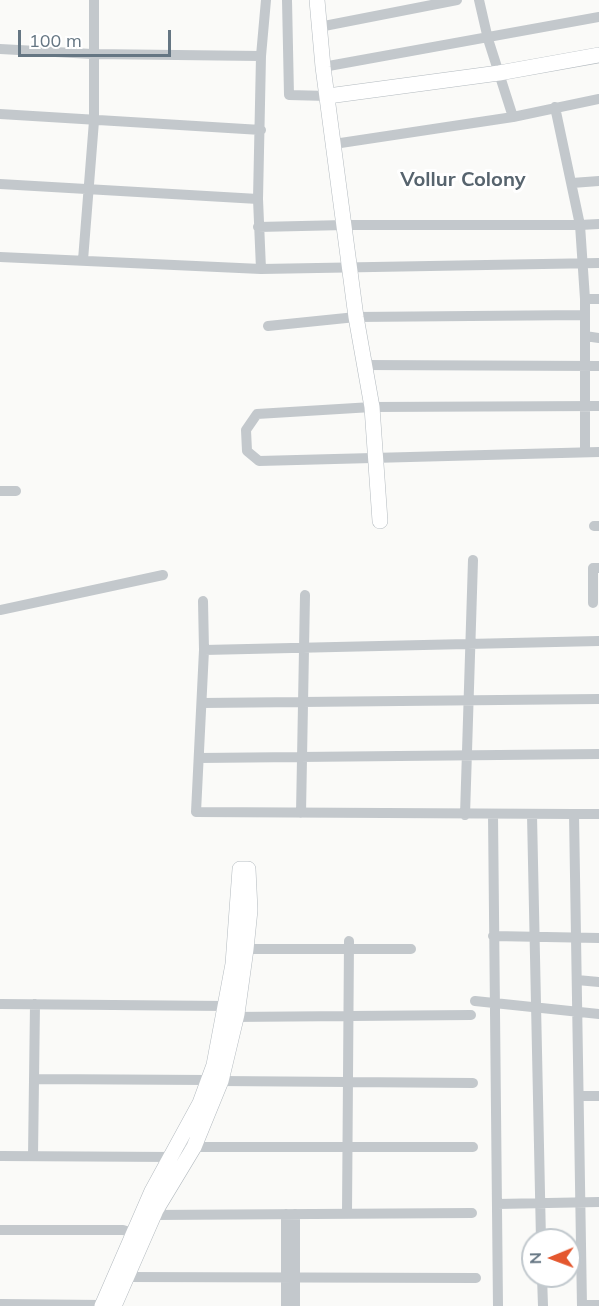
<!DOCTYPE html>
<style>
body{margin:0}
#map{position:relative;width:599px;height:1306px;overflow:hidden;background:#fafaf8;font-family:Mulish,sans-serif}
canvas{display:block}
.north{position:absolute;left:521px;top:1228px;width:60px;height:60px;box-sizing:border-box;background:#fff;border:2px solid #c1c8cd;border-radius:50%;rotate:269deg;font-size:16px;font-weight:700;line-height:24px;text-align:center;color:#657683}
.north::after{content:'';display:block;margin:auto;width:21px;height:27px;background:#e4572e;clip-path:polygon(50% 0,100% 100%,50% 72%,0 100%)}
.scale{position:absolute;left:18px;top:30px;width:153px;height:27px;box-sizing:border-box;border:3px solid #657683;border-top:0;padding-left:8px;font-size:18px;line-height:21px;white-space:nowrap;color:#657683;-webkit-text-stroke:4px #fff;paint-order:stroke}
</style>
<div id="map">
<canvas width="599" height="1306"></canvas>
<div class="north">N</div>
<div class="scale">100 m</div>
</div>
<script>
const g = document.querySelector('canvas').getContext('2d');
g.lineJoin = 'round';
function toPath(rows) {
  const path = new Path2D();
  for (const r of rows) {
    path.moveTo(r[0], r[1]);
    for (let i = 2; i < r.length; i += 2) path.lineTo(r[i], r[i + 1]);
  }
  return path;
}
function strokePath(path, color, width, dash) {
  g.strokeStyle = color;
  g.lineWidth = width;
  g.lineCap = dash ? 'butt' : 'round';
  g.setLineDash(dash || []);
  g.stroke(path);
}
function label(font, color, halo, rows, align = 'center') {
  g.font = font + ' Mulish,sans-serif';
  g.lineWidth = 6;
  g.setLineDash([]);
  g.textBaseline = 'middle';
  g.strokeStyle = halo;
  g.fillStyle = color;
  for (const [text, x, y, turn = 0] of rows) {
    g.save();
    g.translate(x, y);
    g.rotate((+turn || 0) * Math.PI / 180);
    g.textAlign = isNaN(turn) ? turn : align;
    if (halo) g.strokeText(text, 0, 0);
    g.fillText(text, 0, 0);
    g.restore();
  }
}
const street = toPath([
 [287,0,289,95,328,96],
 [479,0,488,39,513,117],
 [319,27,457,0],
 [0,49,92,54,261,56],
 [323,67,599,17],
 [0,114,261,130],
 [334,144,513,117,599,99],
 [572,183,599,181],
 [0,184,258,199],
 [258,227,345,225,580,225,555,107],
 [0,257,261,269,599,263],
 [83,260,94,121,94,0],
 [261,269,258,199,261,56,266,0],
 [585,299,599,299],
 [268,326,356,317,585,315],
 [585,336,599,338],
 [365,365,599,366],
 [599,406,372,407,257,414,246,430,247,451,259,461,599,452],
 [585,452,585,299,580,225,599,224],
 [0,491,16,491],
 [594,526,599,526],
 [203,601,204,650,196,812,574,814],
 [593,603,593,568,599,568],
 [0,610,163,575],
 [204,650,599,641],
 [202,703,599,699],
 [199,758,599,754],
 [301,813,305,595],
 [465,815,473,560],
 [493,815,498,1306],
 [532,815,541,1240],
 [493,936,599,938],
 [246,949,411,949],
 [577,980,599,982],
 [475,1001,599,1014],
 [0,1004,226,1006],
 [231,1017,471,1015],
 [34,1079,208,1080],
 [221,1081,473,1083],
 [579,1096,599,1096],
 [181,1141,194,1147,473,1147],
 [0,1156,172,1157],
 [33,1156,35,1004],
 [497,1204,599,1202],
 [347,1213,349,941],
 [286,1214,286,1306],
 [295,1214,295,1306],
 [154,1215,472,1213],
 [0,1230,123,1230,140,1235],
 [542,1276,543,1306],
 [126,1277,476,1278],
 [0,1304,103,1305],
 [582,1305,599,1305],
 [582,1306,574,814,599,814]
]);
const secondary = toPath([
 [317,0,323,67,356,317,372,407,380,521],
 [328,96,499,73,599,55],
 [102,1306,152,1191,200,1103,214,1065,233,964,240,869,248,869,250,910,246,949,237,1014,221,1081,194,1147,156,1210,114,1306]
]);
const quarterNames = [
 ["Vollur Colony",463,180]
];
strokePath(secondary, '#b3babf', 16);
strokePath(street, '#c3c8cc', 10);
strokePath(secondary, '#fff', 15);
label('bold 20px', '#57646e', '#fff', quarterNames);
</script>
